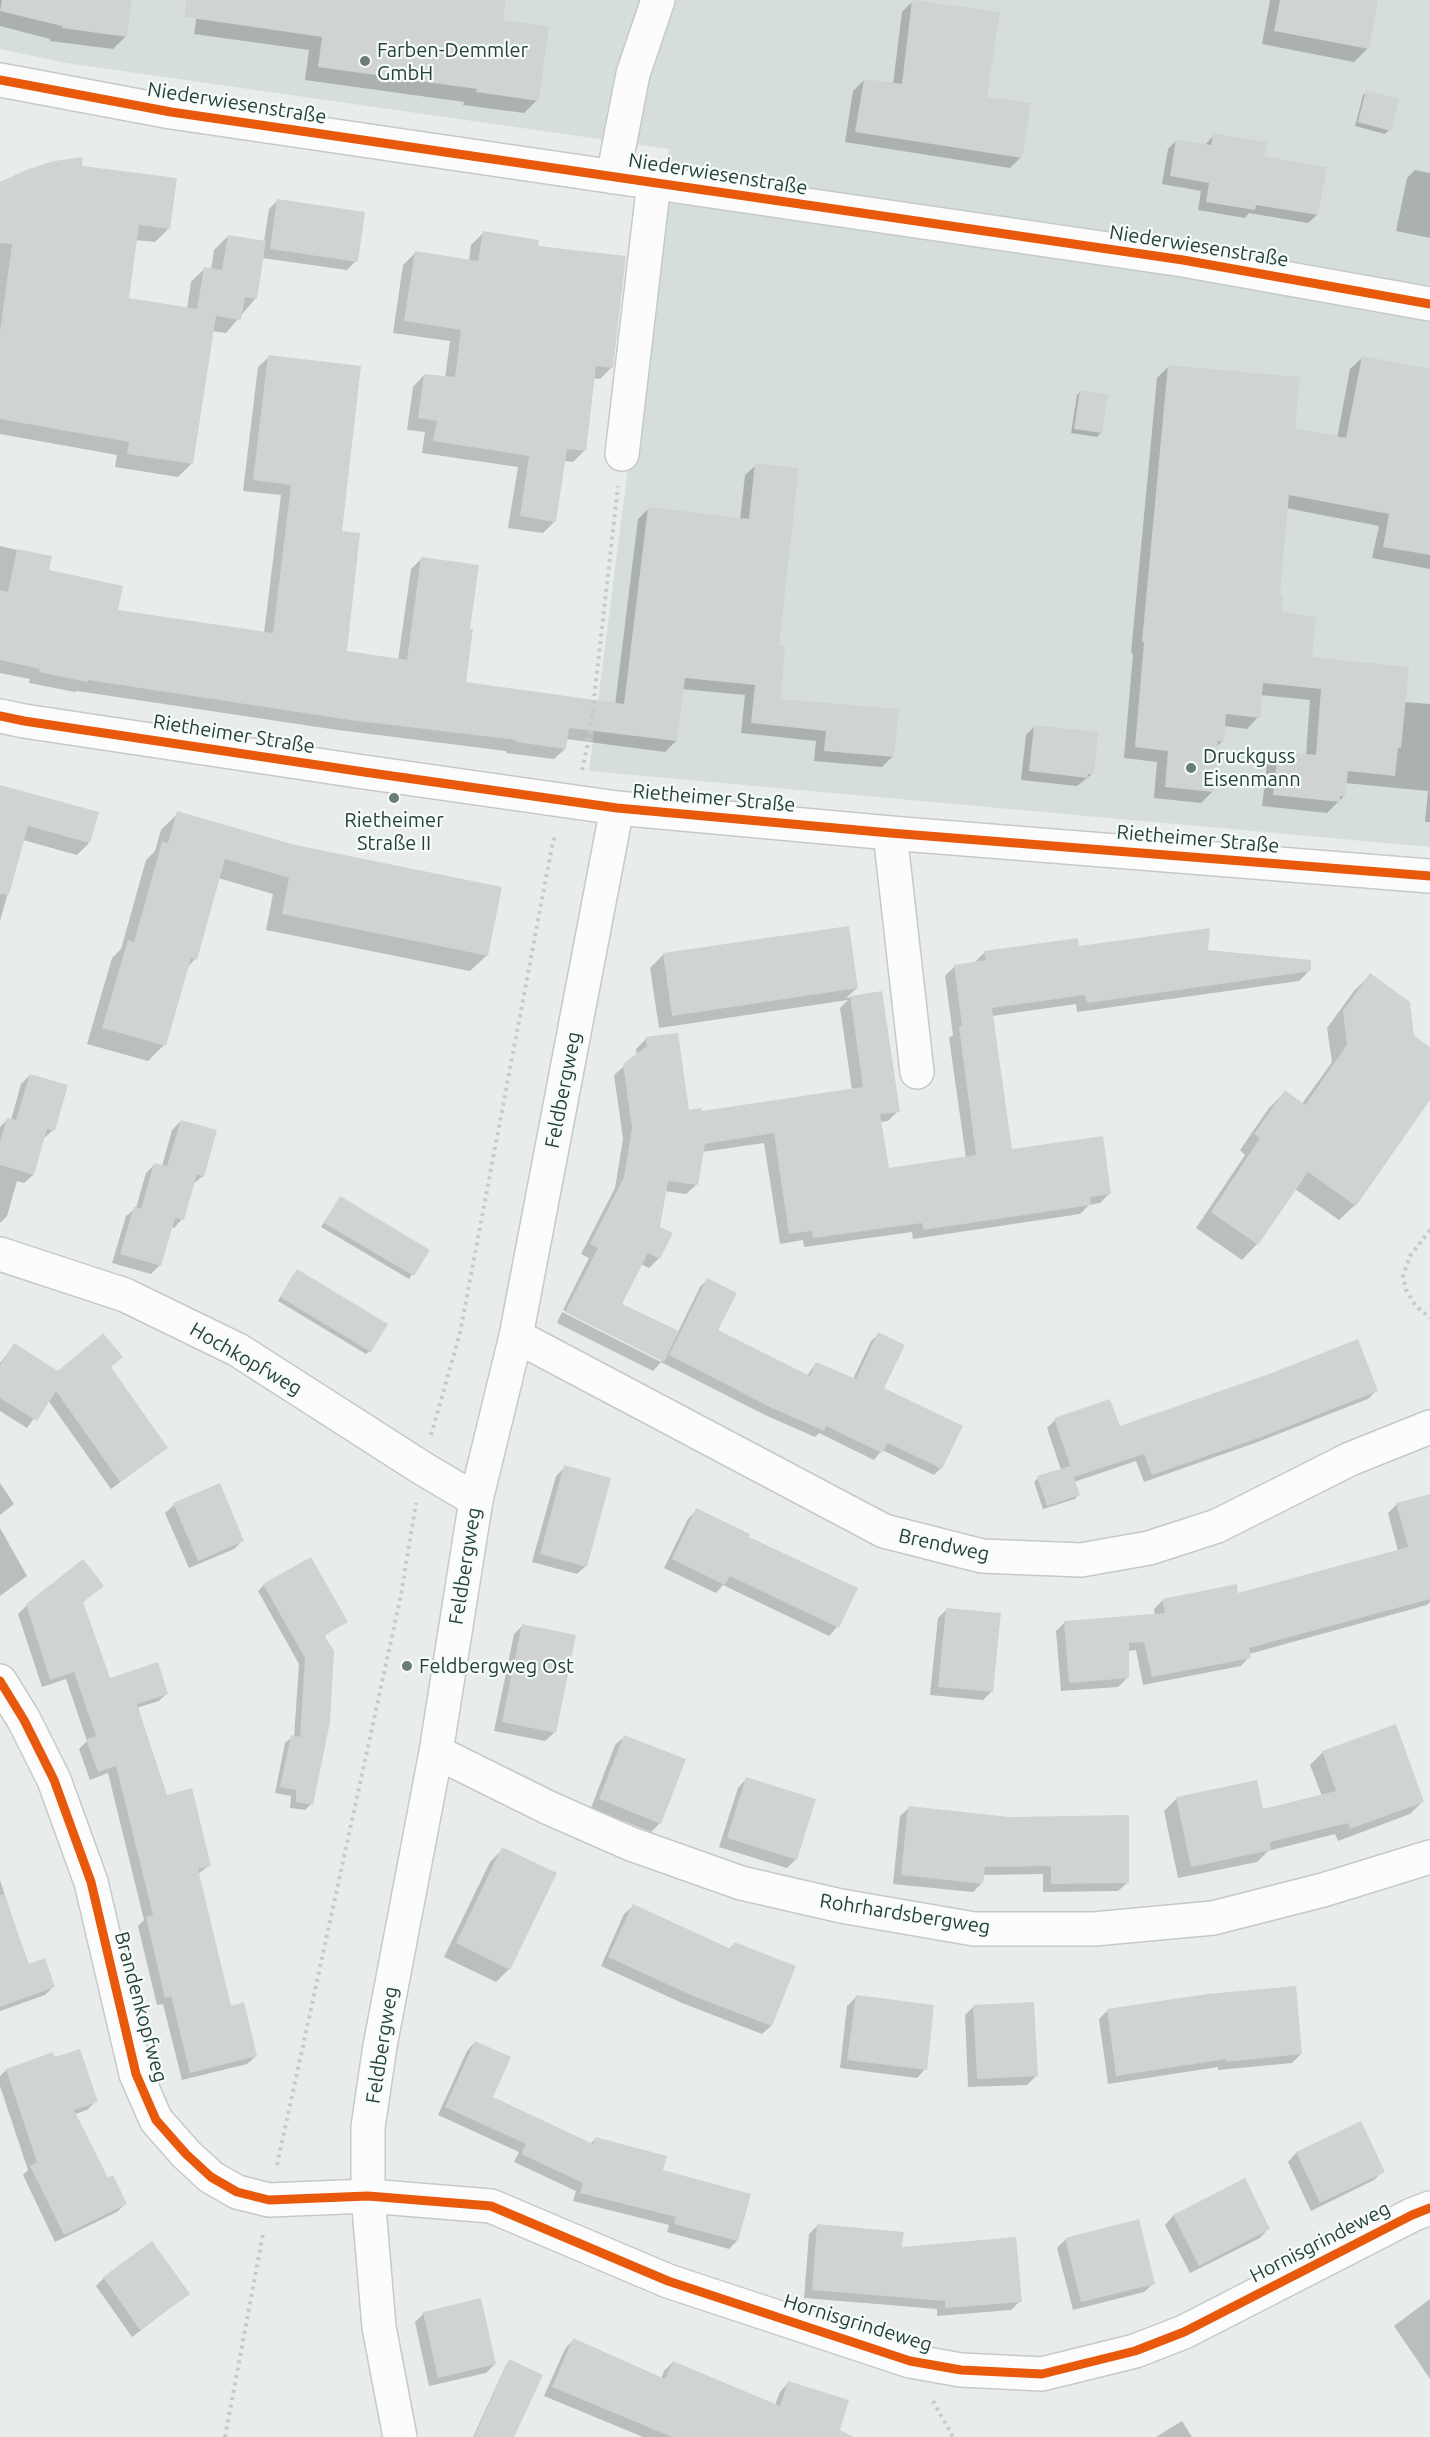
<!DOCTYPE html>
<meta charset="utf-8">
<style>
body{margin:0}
canvas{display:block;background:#e8edeb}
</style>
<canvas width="1430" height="2437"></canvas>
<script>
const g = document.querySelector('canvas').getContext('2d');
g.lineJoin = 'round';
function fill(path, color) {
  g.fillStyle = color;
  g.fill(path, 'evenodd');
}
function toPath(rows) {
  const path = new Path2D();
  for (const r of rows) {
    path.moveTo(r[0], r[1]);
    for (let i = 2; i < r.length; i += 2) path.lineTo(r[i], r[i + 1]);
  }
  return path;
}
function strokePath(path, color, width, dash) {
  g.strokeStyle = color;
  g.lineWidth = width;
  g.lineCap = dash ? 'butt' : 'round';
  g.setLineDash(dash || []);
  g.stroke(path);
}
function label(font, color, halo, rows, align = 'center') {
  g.font = font + ' Ubuntu,sans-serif';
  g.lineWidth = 4.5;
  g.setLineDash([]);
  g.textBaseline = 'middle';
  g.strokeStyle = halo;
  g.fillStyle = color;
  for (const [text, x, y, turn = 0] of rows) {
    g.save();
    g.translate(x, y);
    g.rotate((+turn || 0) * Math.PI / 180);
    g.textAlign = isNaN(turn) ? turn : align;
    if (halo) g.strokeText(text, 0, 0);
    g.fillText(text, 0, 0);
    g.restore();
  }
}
const built = toPath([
 [0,0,1430,0,1430,847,589,771,669,149,66,63,0,49]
]);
const shadow = toPath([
 [0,0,130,0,126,36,113,49,50,41,50,39,0,26],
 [199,0,504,0,501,21,537,100,524,113,463,105,464,102,305,80,309,50,194,34],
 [1270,0,1376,0,1368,48,1354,62,1262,44],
 [913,1,985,98,1021,157,1010,168,845,142,853,91,864,80,893,84,902,12],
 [1367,92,1389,130,1385,134,1355,126,1363,95],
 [1214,135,1262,158,1317,215,1308,223,1249,213,1245,218,1198,210,1201,191,1162,184,1168,149,1176,141,1205,145],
 [80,167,169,228,155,242,135,240,128,299,187,309,191,282,204,269,211,270,214,250,228,236,264,242,269,209,278,200,356,261,347,270,262,258,256,298,226,333,212,331,192,463,178,477,115,467,117,455,0,434,0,184],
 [1415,170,1430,173,1430,238,1396,231,1407,178],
 [483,233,536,247,612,367,600,379,593,378,585,450,573,462,564,461,555,521,543,533,508,528,518,467,422,453,425,432,407,430,413,387,424,375,445,378,450,341,393,333,403,265,415,253,469,261,471,245],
 [269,357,340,532,345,652,398,660,411,569,422,558,468,630,464,684,615,705,638,519,649,508,740,520,745,475,756,465,778,646,779,700,893,756,882,767,814,761,816,741,741,733,745,695,682,689,676,741,665,752,566,739,565,749,554,759,506,753,506,751,338,730,77,691,75,692,29,683,30,679,0,673,0,546,51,558,47,572,116,611,264,633,281,495,243,491,258,367],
 [1362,358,1430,371,1430,569,1372,558,1379,526,1286,508,1278,596,1280,613,1311,658,1404,702,1430,704,1430,822,1425,822,1428,791,1345,783,1344,796,1327,813,1262,806,1267,764,1278,752,1306,755,1310,700,1260,695,1258,717,1247,729,1224,726,1222,741,1216,748,1213,791,1201,803,1154,798,1157,762,1124,758,1133,654,1131,653,1157,378,1168,367,1294,429,1337,438,1350,369],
 [1081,391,1101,433,1097,437,1071,433,1077,395],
 [1034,727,1092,774,1077,786,1021,780,1026,735],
 [0,786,89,843,77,855,23,840,0,921],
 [178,813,487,955,470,971,266,930,273,894,218,878,195,959,187,968,164,1045,148,1061,87,1044,112,958,121,949,146,860,155,851,161,830],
 [1078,948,1207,951,1309,971,1299,981,1077,1012,1076,1004,992,1016,1011,1151,1110,1193,1100,1203,1089,1205,1080,1214,913,1239,912,1232,804,1247,803,1240,780,1244,764,1143,702,1152,696,1185,686,1194,664,1191,658,1228,671,1234,659,1258,649,1268,641,1264,620,1305,678,1332,700,1287,707,1280,716,1330,807,1376,816,1363,853,1379,871,1341,879,1334,882,1388,941,1468,934,1475,882,1450,874,1460,819,1433,815,1437,765,1415,661,1362,653,1371,557,1323,562,1312,661,1362,661,1359,563,1310,589,1258,581,1254,615,1188,623,1139,614,1075,637,1055,636,1049,646,1039,688,1112,700,1113,852,1090,840,1008,848,1000,659,1028,650,968,663,955,857,988,846,998,881,993,898,1111,888,1121,880,1122,888,1170,966,1158,949,1038,953,1035,945,976,955,966,975,962,985,952],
 [1370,975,1413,1037,1430,1049,1430,1098,1355,1205,1339,1220,1295,1189,1257,1244,1242,1260,1196,1228,1245,1155,1240,1150,1269,1108,1285,1092,1302,1104,1332,1062,1327,1028,1354,991],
 [30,1075,53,1130,43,1139,33,1175,24,1183,17,1181,7,1216,0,1223,0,1127,8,1119,11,1120,21,1084],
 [181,1121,203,1176,193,1184,182,1219,174,1228,171,1227,160,1265,151,1274,112,1263,126,1216,136,1208,146,1173,155,1164,162,1166,172,1130],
 [337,1202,428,1250,409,1279,321,1227],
 [293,1275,370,1351,366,1354,278,1301],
 [14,1345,58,1372,109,1368,166,1448,111,1489,48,1400,27,1428,0,1411,0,1363],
 [1376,1391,1368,1399,1255,1443,1144,1482,1136,1461,1074,1482,1078,1495,1075,1499,1043,1509,1034,1482,1038,1478,1061,1470,1047,1428,1055,1420,1119,1428],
 [565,1467,586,1566,577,1574,532,1562,556,1476],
 [0,1483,14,1504,0,1515],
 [1430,1495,1430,1602,1427,1605,1249,1654,1249,1657,1241,1666,1143,1685,1136,1650,1127,1651,1127,1678,1118,1687,1061,1691,1056,1631,1065,1622,1155,1615,1154,1609,1163,1600,1237,1595,1398,1551,1388,1513,1397,1504],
 [174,1505,243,1540,234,1549,189,1568,165,1513],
 [697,1510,837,1627,829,1636,723,1585,716,1593,664,1568,688,1519],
 [0,1528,27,1576,0,1596],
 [264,1585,346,1621,324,1636,311,1804,305,1810,290,1808,291,1796,275,1793,285,1743,292,1737,294,1737,299,1664,258,1591],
 [102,1586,82,1603,109,1680,167,1693,159,1701,136,1708,166,1796,210,1865,198,1874,230,2007,256,2056,247,2064,182,2080,163,2004,157,2005,138,1926,144,1920,108,1773,90,1780,79,1749,87,1741,66,1679,42,1687,18,1614,27,1605],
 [946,1610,992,1691,983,1700,930,1695,938,1618],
 [523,1625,574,1636,554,1733,545,1741,494,1731,514,1634],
 [624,1737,660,1823,651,1832,591,1808,615,1745],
 [1323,1752,1422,1802,1410,1814,1338,1841,1335,1834,1268,1851,1257,1862,1178,1878,1164,1811,1177,1798,1262,1811,1322,1796,1310,1765],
 [746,1779,796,1859,787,1868,719,1847,738,1788],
 [909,1808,1127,1883,1118,1891,1043,1892,1043,1874,983,1875,982,1883,973,1892,893,1884,900,1816],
 [503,1849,509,1969,496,1982,444,1957,490,1862],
 [0,1880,28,1966,54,1986,45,1995,0,2011],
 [633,1906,728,1950,734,1944,771,2026,762,2034,682,2003,601,1966,624,1914],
 [856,1997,925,2069,917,2078,840,2068,847,2006],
 [974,2006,1036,2076,1027,2085,968,2087,965,2015],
 [1107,2011,1301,2054,1292,2063,1218,2070,1218,2067,1108,2084,1099,2019],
 [475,2042,491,2098,590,2144,595,2139,737,2241,729,2249,667,2232,669,2225,573,2201,576,2191,514,2162,519,2152,438,2115,467,2051],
 [55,2059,96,2101,87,2110,75,2114,107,2180,125,2204,117,2212,55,2242,23,2175,28,2170,0,2086,0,2076,6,2070],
 [1360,2123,1383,2171,1374,2180,1311,2211,1288,2162,1296,2153],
 [1244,2180,1268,2229,1260,2238,1190,2273,1165,2225,1173,2216],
 [818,2225,901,2248,1020,2301,1011,2310,937,2316,937,2309,804,2298,809,2234],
 [1066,2239,1153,2284,1144,2292,1073,2310,1057,2248],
 [104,2278,188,2294,132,2337,96,2286],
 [1430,2299,1430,2379,1394,2326],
 [424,2313,495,2364,486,2373,429,2386,415,2322],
 [573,2340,661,2379,664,2371,673,2362,775,2405,780,2392,788,2383,836,2437,643,2437,544,2396,565,2349],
 [510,2361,512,2437,473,2437,506,2365],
 [1182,2421,1192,2437,1156,2437]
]);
const building = toPath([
 [2,0,132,0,127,37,62,28,62,26,0,11],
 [186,0,506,0,503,20,549,26,539,101,476,92,477,89,318,67,322,37,185,17],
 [912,0,1000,12,987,97,1031,103,1022,158,855,132,864,79,902,84],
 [1280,0,1378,0,1369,49,1274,31],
 [1366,90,1399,99,1391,131,1358,122],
 [1213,133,1267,142,1264,156,1327,167,1318,215,1256,205,1255,210,1206,202,1209,183,1170,176,1176,139,1211,145],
 [83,157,82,166,177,178,170,229,139,225,129,298,197,309,204,267,222,270,228,235,266,241,257,299,245,297,241,320,216,316,193,464,127,454,129,442,0,419,0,332,12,244,0,243,0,182,26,170,54,161],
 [277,199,365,212,358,262,270,249],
 [483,231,539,240,538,246,626,256,613,368,596,366,586,451,567,449,556,522,520,516,529,456,433,441,437,421,418,418,424,374,455,377,461,330,404,321,415,251,478,261],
 [268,355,361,366,342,531,360,533,347,651,407,660,421,557,479,565,470,629,473,629,466,682,624,704,648,507,749,519,755,463,799,468,779,645,785,646,781,699,899,709,894,757,824,751,826,731,751,723,755,685,685,678,677,741,569,728,566,749,516,742,516,740,350,720,88,680,87,682,39,672,40,669,0,660,0,590,8,592,17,549,52,556,49,570,123,586,118,610,273,633,291,485,253,480],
 [1362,356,1430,369,1430,555,1383,547,1389,514,1289,495,1280,594,1283,595,1282,612,1316,617,1312,657,1409,667,1401,748,1398,748,1395,776,1348,771,1345,797,1340,796,1340,802,1273,795,1278,751,1316,755,1321,689,1263,683,1260,718,1226,714,1224,742,1218,741,1214,792,1165,787,1168,751,1135,747,1144,642,1142,642,1168,365,1300,377,1295,428,1346,438],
 [1080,390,1108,394,1102,433,1074,429],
 [1034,725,1098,732,1094,774,1088,774,1087,778,1029,771],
 [0,785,99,812,90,843,28,826,9,895,0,894],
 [177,811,295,845,502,887,488,956,282,914,289,878,225,859,197,960,191,958,166,1046,102,1028,128,940,134,942,162,842,168,843],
 [849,926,858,988,672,1016,663,953],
 [1210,928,1208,950,1311,960,1311,971,1087,1003,1085,995,992,1008,1012,1149,1103,1136,1111,1194,1090,1197,1091,1205,923,1230,922,1223,813,1238,812,1231,789,1234,774,1133,705,1144,698,1185,668,1181,660,1227,673,1233,660,1259,648,1253,622,1304,679,1331,664,1362,565,1312,598,1248,590,1244,624,1177,632,1128,623,1064,647,1046,645,1037,678,1033,689,1110,701,1108,702,1111,863,1087,850,996,882,991,900,1112,880,1114,889,1168,976,1155,959,1027,962,1026,954,965,986,960,984,951,1078,938,1079,946],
 [1370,973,1410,1002,1414,1036,1430,1047,1430,1100,1356,1206,1308,1172,1258,1245,1211,1212,1260,1138,1254,1134,1285,1090,1305,1105,1347,1045,1343,1011],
 [30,1074,68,1085,55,1131,47,1129,34,1175,0,1165,0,1142,7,1118,16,1120],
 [181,1120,217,1130,204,1177,197,1174,184,1220,175,1218,161,1266,120,1254,134,1206,141,1209,154,1163,167,1166],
 [340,1196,430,1250,414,1276,324,1223],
 [297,1269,388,1324,371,1352,280,1297],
 [707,1278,737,1293,718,1330,810,1376,816,1362,856,1379,878,1332,905,1345,884,1388,963,1426,942,1469,888,1443,882,1453,826,1426,824,1431,772,1408,669,1355],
 [103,1333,123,1357,111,1367,168,1448,120,1482,56,1391,37,1421,0,1398,0,1365,14,1343,58,1371],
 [1358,1339,1378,1391,1264,1436,1152,1475,1144,1454,1074,1477,1054,1418,1110,1399,1120,1426,1272,1373],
 [564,1465,611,1478,587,1567,540,1554],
 [1070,1466,1080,1495,1047,1506,1037,1476],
 [220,1483,244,1541,198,1561,173,1503],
 [1430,1494,1430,1599,1249,1648,1251,1658,1152,1677,1144,1642,1129,1643,1129,1678,1069,1683,1064,1621,1165,1613,1162,1599,1237,1584,1238,1593,1408,1547,1396,1503],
 [696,1508,750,1534,749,1537,858,1588,839,1628,730,1576,725,1585,672,1559],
 [311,1557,348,1622,324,1635,334,1651,330,1722,313,1805,296,1802,296,1790,280,1787,291,1735,300,1737,305,1658,263,1584],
 [83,1559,104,1586,83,1602,110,1678,158,1662,168,1694,137,1704,167,1795,192,1788,211,1866,198,1869,231,2006,244,2002,257,2056,190,2073,171,1996,165,1998,146,1917,153,1915,116,1766,98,1772,86,1739,96,1736,74,1672,50,1680,26,1604],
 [946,1608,1001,1613,993,1692,938,1687],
 [522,1624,576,1635,556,1733,502,1722],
 [1396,1724,1424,1802,1350,1829,1348,1823,1270,1842,1271,1850,1191,1867,1176,1797,1257,1780,1263,1809,1336,1791,1322,1751],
 [624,1735,686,1759,661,1824,599,1799],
 [746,1777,816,1799,797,1860,727,1838],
 [908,1806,1009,1817,1129,1815,1129,1883,1051,1884,1051,1866,985,1867,983,1884,901,1875],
 [502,1847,557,1873,510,1970,456,1943],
 [4,1894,29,1964,45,1958,55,1987,0,2007,0,1895],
 [633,1904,731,1949,734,1942,796,1966,772,2026,693,1996,608,1957],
 [1296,1986,1302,2054,1226,2062,1226,2059,1116,2076,1107,2009,1207,1994],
 [856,1995,934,2005,927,2070,847,2060],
 [1034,2002,1038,2076,977,2079,973,2005],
 [475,2041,511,2057,493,2097,593,2144,595,2137,667,2156,663,2170,751,2194,738,2241,674,2224,676,2217,580,2193,583,2183,521,2154,526,2144,445,2107],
 [80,2049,98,2102,74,2110,108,2178,113,2175,127,2204,64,2235,30,2166,37,2162,6,2069,53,2052,55,2057],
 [1361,2121,1385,2172,1320,2203,1296,2152],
 [1245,2178,1270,2229,1199,2266,1173,2215],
 [1139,2219,1155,2284,1081,2302,1065,2238],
 [817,2224,904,2232,902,2247,1016,2237,1022,2302,945,2308,945,2301,812,2290],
 [152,2241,190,2294,140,2330,103,2277],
 [481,2298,496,2364,438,2378,423,2312],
 [573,2338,665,2379,673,2361,780,2406,788,2381,849,2400,840,2430,854,2437,672,2437,552,2387],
 [509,2359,543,2375,514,2437,474,2437]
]);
const path = toPath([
 [582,770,590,734,618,486],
 [1430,1230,1410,1256,1403,1275,1406,1290,1415,1305,1430,1318],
 [431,1435,460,1333,553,841,556,835],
 [277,2165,401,1595,416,1503],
 [933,2401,953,2437],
 [225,2437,263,2234]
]);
const minor = toPath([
 [0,80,171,112,1183,260,1430,304],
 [613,177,633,74,658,0],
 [622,454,654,182],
 [0,716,24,721,364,772,617,808,890,833,1430,876],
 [890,833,917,1072],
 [0,1254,125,1295,238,1350,422,1468,476,1500],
 [516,1336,884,1531,982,1556,1081,1560,1149,1548,1217,1526,1350,1459,1430,1427],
 [0,1681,24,1720,54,1780,91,1882,136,2074,156,2120,186,2154,211,2177,237,2192,269,2200,368,2196,491,2206,668,2281,910,2361,961,2370,1042,2374,1135,2351,1184,2332,1412,2215,1430,2208],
 [436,1752,549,1808,631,1844,741,1883,841,1906,974,1929,1094,1929,1213,1918,1323,1890,1430,1857],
 [400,2437,379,2327,368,2196,368,2127,380,2046,436,1752,476,1500,516,1336,617,808]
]);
const cycleway = toPath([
 [0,80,171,112,1183,260,1430,304],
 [0,716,24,721,364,772,617,808,890,833,1430,876],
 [0,1681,24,1720,54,1780,91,1882,136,2074,156,2120,186,2154,211,2177,237,2192,269,2200,368,2196,491,2206,668,2281,910,2361,961,2370,1042,2374,1135,2351,1184,2332,1412,2215,1430,2208]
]);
const markers = [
 [365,61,6,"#697e78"],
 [1191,768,6,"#697e78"],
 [394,798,6,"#697e78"],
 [407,1666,6,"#697e78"]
];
const poiNames = [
 ["Farben-Demmler",377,50],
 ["GmbH",377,73],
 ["Druckguss",1203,756],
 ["Eisenmann",1203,779],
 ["Rietheimer",394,820,"center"],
 ["Straße II",394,843,"center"],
 ["Feldbergweg Ost",419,1666]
];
const streetNames = [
 ["Niederwiesenstraße",237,103,9],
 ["Niederwiesenstraße",718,174,9],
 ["Niederwiesenstraße",1199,246,9],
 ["Rietheimer Straße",234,734,9],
 ["Rietheimer Straße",714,798,5],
 ["Rietheimer Straße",1198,839,5],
 ["Feldbergweg",563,1090,-79],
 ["Hochkopfweg",246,1359,30],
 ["Brendweg",944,1545,12],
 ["Feldbergweg",465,1566,-81],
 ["Rohrhardsbergweg",905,1914,9],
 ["Brandenkopfweg",141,2007,75],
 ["Feldbergweg",382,2045,-81],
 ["Hornisgrindeweg",1320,2242,-27],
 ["Hornisgrindeweg",858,2323,17]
];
fill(built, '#d6dedb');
fill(shadow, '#0003');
fill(building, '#cfd4d2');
strokePath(minor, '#c5cac8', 36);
strokePath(path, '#c3ccca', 4, [3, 4.5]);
strokePath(minor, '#fcfcfc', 33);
strokePath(cycleway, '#e8590c', 9);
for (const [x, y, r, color] of markers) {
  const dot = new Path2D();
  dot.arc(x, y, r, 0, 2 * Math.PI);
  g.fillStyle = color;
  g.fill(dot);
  strokePath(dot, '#f7fbf9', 2);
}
label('20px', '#24423a', '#f7fbf9', poiNames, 'left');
label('20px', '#24423a', '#f7fbf9', streetNames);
</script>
